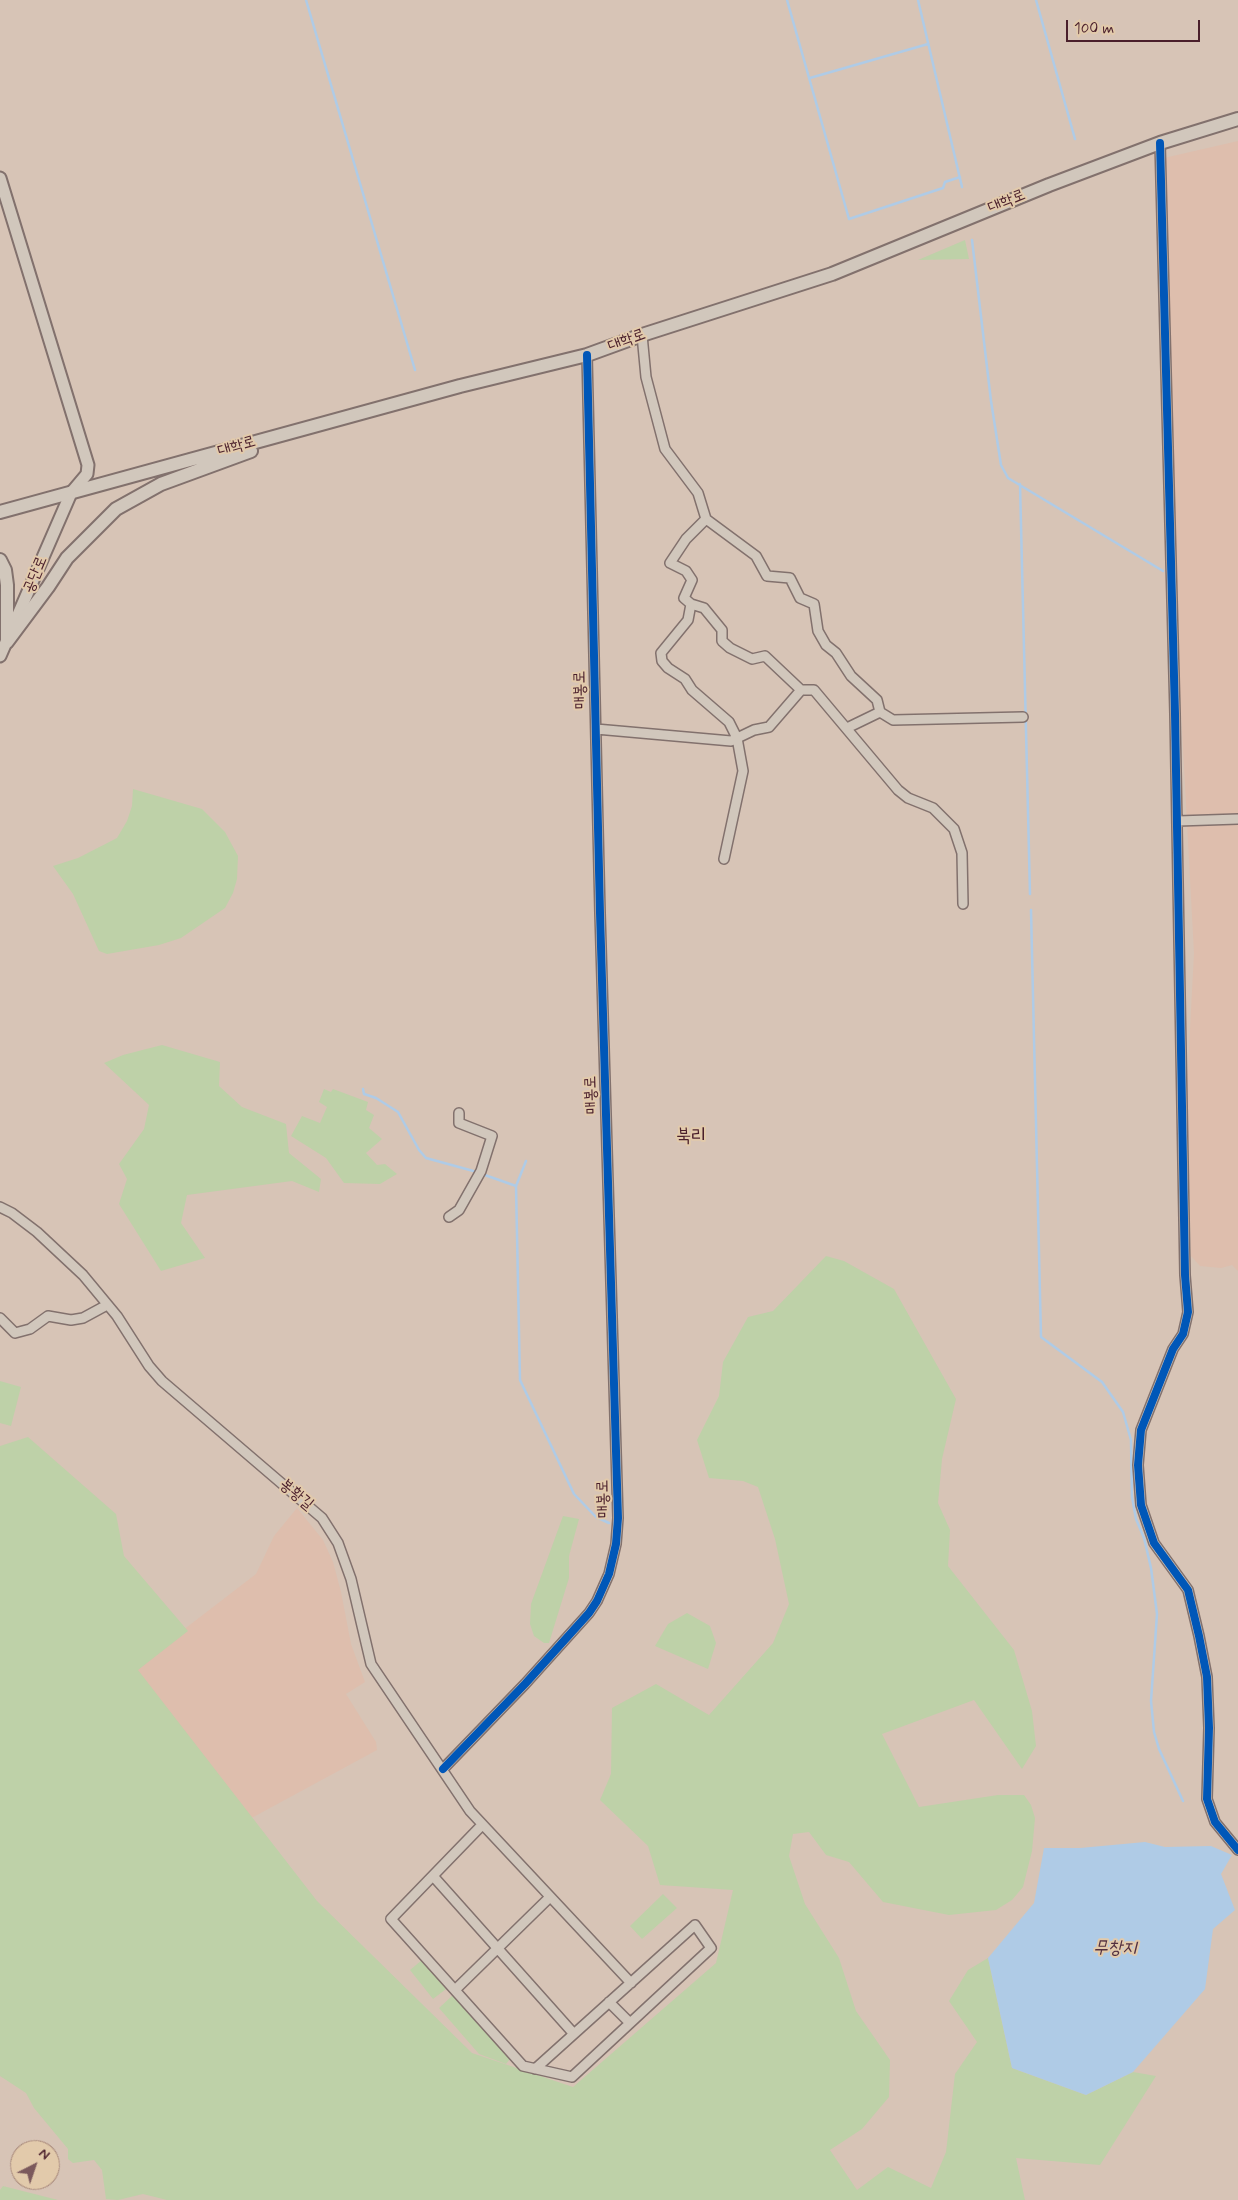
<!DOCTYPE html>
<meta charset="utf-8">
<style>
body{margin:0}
#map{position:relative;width:1238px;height:2200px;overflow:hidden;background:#d7c4b6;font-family:Mynerve,sans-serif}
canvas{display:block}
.north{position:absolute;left:10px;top:2140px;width:50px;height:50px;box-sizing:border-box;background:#e2caab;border:1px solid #a58678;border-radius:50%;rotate:41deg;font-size:14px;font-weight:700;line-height:20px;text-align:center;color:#4a1f2b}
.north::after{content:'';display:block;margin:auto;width:18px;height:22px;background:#7b595c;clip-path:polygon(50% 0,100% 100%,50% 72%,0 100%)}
.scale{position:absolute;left:1066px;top:20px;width:134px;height:22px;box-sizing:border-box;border:2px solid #4a1f2b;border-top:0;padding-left:6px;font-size:15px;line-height:18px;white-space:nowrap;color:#4a1f2b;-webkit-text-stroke:4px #e2caab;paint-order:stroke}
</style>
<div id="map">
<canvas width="1238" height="2200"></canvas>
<div class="north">N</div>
<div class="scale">100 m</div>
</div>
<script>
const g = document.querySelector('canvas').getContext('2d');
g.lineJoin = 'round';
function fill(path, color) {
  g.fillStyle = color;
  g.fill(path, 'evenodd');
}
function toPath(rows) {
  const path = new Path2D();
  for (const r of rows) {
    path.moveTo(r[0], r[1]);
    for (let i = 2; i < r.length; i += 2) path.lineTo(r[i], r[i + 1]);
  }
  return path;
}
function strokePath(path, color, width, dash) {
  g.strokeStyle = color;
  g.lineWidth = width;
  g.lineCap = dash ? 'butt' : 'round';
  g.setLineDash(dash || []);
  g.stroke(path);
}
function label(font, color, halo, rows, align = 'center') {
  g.font = font + ' Mynerve,"Poor Story",sans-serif';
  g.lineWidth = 4;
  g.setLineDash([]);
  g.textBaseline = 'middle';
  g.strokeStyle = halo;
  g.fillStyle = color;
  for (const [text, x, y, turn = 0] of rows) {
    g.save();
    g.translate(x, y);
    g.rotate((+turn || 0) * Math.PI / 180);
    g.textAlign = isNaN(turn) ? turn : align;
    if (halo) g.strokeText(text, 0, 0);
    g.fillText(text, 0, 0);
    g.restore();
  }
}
const built = toPath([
 [1238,141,1238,1271,1232,1265,1221,1268,1200,1266,1191,1256,1187,1086,1194,953,1180,692,1164,158],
 [297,1508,323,1540,333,1562,341,1592,351,1644,365,1682,346,1694,376,1742,377,1750,246,1821,126,1674,256,1574,274,1536]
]);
const green = toPath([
 [965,240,969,259,918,260],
 [133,789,202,809,225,832,238,856,237,879,233,893,225,908,181,938,159,945,107,954,99,951,73,894,53,866,78,858,117,838,127,821,132,806],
 [162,1045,220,1062,219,1086,242,1107,286,1124,289,1153,321,1179,319,1192,292,1181,187,1195,181,1223,205,1258,161,1271,119,1204,127,1179,119,1164,144,1129,149,1105,104,1063,123,1055],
 [324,1089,331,1092,333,1089,368,1102,366,1110,374,1115,369,1128,382,1139,366,1153,377,1165,385,1164,397,1174,380,1184,344,1183,326,1158,291,1136,302,1116,320,1123,327,1107,319,1102],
 [826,1256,844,1261,894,1289,956,1399,942,1459,938,1503,950,1530,948,1566,1014,1650,1032,1711,1036,1746,1022,1769,974,1700,882,1734,919,1807,998,1795,1024,1795,1031,1805,1035,1818,1032,1851,1023,1887,1012,1900,996,1910,949,1915,883,1902,849,1862,826,1855,809,1832,793,1834,789,1856,805,1904,839,1958,856,2011,890,2060,889,2097,862,2129,830,2150,857,2190,888,2167,931,2188,946,2152,955,2074,977,2042,949,2001,968,1970,988,1958,1012,2068,1086,2095,1133,2072,1156,2076,1100,2165,1016,2158,1025,2200,167,2200,143,2194,118,2200,106,2199,102,2170,94,2160,73,2163,68,2159,68,2149,34,2108,26,2093,0,2076,0,1446,28,1437,116,1514,124,1556,188,1631,138,1670,317,1901,472,2053,573,2087,716,1963,733,1890,660,1885,648,1846,600,1800,611,1774,612,1708,656,1684,709,1715,773,1643,789,1604,775,1539,758,1487,743,1481,709,1478,697,1440,719,1396,723,1362,748,1317,773,1311],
 [0,1381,21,1387,11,1426,0,1423],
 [563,1516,579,1519,569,1556,569,1578,549,1643,544,1643,534,1636,530,1624,531,1604],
 [687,1613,710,1626,716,1643,708,1669,655,1646,668,1624],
 [663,1894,677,1908,642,1939,630,1926],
 [422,1960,446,1989,433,1999,410,1970],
 [453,1995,510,2059,506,2064,479,2054,439,2008],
 [3,2186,58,2200,0,2200,0,2190]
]);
const water = toPath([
 [1145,1842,1165,1847,1211,1846,1232,1855,1221,1874,1235,1910,1213,1929,1205,1989,1133,2072,1086,2095,1012,2068,988,1958,1034,1903,1044,1848,1080,1848]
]);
const stream = toPath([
 [306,0,415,370],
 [787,0,849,219,943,188,945,182,960,177],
 [918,0,962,187],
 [1036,0,1075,139],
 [810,78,928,44],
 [972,240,991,401,1001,465,1008,478,1163,571],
 [1020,484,1030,894],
 [1031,910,1041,1337,1102,1382,1123,1412,1131,1440,1132,1497,1136,1519,1144,1538,1151,1568,1157,1614,1151,1701,1154,1732,1159,1749,1183,1801],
 [363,1089,364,1094,376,1098,398,1112,419,1150,426,1158,477,1172],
 [526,1161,516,1186,520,1380,574,1494,596,1517,609,1523],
 [482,1174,516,1186]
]);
const minor = toPath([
 [1160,143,1175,714,1185,1275,1188,1312,1183,1334,1173,1349,1141,1430,1138,1465,1141,1505,1154,1543,1188,1590,1199,1636,1207,1677,1209,1728,1207,1799,1215,1822,1238,1850],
 [642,335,646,377,665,449,698,493,706,519,756,556,767,576,790,578,800,598,814,604,818,631,826,645,836,653,851,676,877,700,880,712,893,720,1023,717],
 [706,519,686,539,670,563,686,571,692,580,684,598,691,604,704,608,722,630,722,641,730,648,752,659,765,656,801,690,814,690,898,790,908,798,933,808,954,829,962,853,963,904],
 [691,604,688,620,661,653,662,661,668,668,685,679,692,690,729,722,737,738,743,771,724,859],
 [847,728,880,712],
 [596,729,731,741,754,730,769,727,801,690],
 [1178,821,1238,819],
 [0,1207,12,1213,37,1232,83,1275,117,1316,149,1366,162,1381,322,1518,338,1543,351,1579,371,1664,470,1811,631,1983],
 [449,1217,459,1210,481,1171,492,1136,459,1123,459,1113],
 [0,1318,15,1333,30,1329,48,1316,71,1320,83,1318,107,1305],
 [443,1769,525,1684,589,1613,597,1601,609,1574,616,1544,618,1518,600,913,587,355],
 [482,1825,391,1919,523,2066,572,2077,711,1948,695,1925,535,2069],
 [433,1876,574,2034],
 [455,1990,550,1897],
 [609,2002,630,2023]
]);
const tertiary = toPath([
 [0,178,88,465,87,474,71,493,0,656]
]);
const secondary = toPath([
 [0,512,460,386,587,355,642,335,832,274,1049,185,1160,143,1238,119],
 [0,560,5,570,7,585,7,642],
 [7,642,48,587,67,558,116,509,161,484,251,451]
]);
const cycleway = toPath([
 [1160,143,1175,714,1185,1275,1188,1312,1183,1334,1173,1349,1141,1430,1138,1465,1141,1505,1154,1543,1188,1590,1199,1636,1207,1677,1209,1728,1207,1799,1215,1822,1238,1850],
 [443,1769,525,1684,589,1613,597,1601,609,1574,616,1544,618,1518,600,913,587,355]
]);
const streetNames = [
 ["대학로",1007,202,-22],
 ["대학로",627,341,-20],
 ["대학로",237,447,-16],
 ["공단로",36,575,-67],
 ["매봉로",581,690,-91],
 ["매봉로",592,1095,-92],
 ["봉황길",296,1495,40],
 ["매봉로",604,1499,-91]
];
const waterNames = [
 ["무창지",1115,1949]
];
const quarterNames = [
 ["북리",691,1137]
];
fill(built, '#debead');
fill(green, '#bed1a8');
fill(water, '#afcbe6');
strokePath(stream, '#afcbe6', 2.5);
strokePath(minor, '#82716d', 12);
strokePath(tertiary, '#82716d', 15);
strokePath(secondary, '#82716d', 16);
strokePath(minor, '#d1c7bc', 9);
strokePath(tertiary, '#d1c7bc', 11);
strokePath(secondary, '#d1c7bc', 12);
strokePath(cycleway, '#0057b8', 8);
label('16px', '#4a1f2b', '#e2caab', streetNames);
label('italic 18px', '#523040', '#e2caab', waterNames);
label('19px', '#4a1f2b', '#e2caab', quarterNames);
</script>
